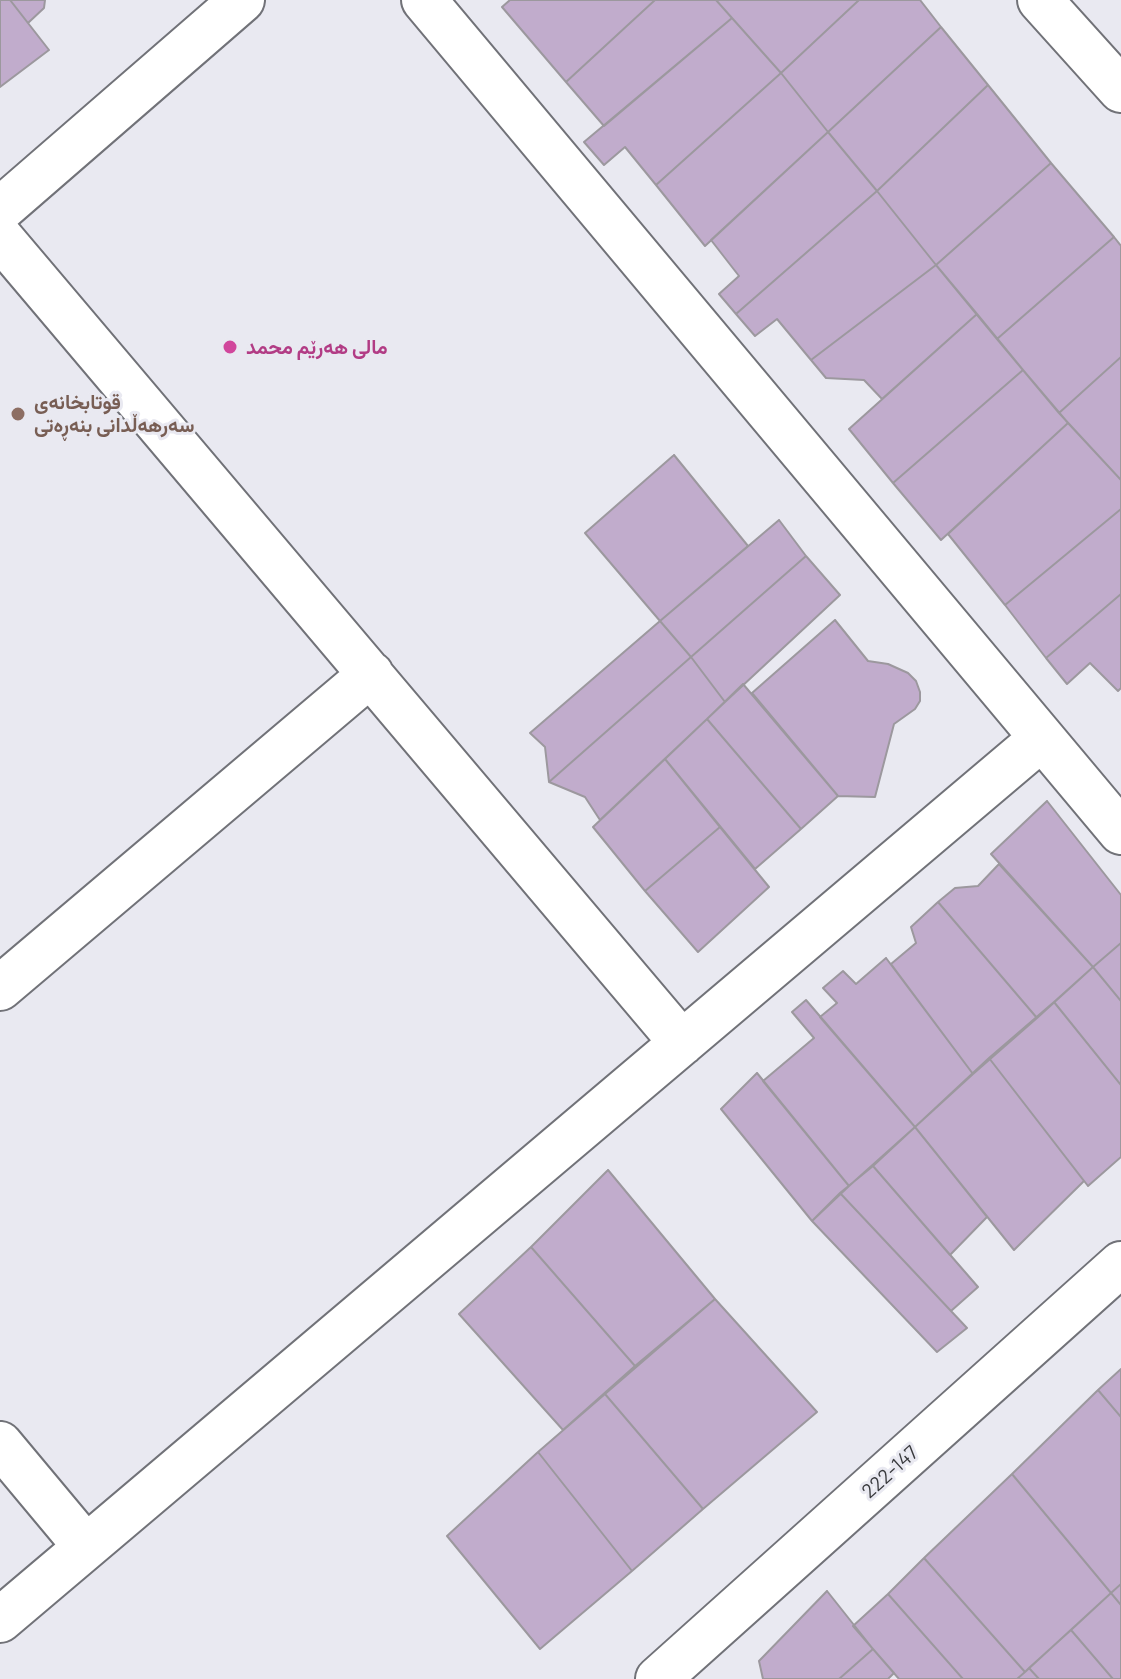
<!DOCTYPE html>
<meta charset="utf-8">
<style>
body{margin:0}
canvas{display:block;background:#e9e9f1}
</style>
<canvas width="1121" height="1679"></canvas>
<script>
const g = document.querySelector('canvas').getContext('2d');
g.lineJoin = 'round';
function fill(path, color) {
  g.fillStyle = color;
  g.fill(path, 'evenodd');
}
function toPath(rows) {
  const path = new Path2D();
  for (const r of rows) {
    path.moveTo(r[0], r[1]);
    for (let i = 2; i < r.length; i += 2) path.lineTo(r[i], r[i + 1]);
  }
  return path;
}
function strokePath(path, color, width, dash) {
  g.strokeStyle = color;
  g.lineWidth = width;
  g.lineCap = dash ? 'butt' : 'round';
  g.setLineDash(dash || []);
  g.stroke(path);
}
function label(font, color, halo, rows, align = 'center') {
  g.font = font + ' Barlow,Vazirmatn,sans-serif';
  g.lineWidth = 6;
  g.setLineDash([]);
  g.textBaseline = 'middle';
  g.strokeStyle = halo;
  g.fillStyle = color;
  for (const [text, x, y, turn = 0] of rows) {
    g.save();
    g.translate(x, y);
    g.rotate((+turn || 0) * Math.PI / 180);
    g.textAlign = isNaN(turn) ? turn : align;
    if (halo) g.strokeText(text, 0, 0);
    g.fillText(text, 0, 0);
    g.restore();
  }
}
const building = toPath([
 [0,0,10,0,49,50,0,87,0,0],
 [10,0,45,0,44,8,28,23,10,0],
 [510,0,655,0,566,82,502,7,510,0],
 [655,0,716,0,732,18,604,126,566,82,655,0],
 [716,0,859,0,781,73,716,0],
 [859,0,920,0,941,27,828,132,781,73,859,0],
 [732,18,781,73,656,185,625,147,604,165,584,142,732,18],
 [941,27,988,85,877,191,828,132,941,27],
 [781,73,828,132,705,246,656,185,781,73],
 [988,85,1051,163,936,265,877,191,988,85],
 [828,132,877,191,736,314,719,294,739,276,711,240,828,132],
 [1051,163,1114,237,997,339,936,265,1051,163],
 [877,191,936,265,811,360,777,319,755,336,736,314,877,191],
 [1114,237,1121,246,1121,357,1059,413,997,339,1114,237],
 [936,265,977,314,882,399,864,380,826,378,811,360,936,265],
 [977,314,1023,370,893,483,849,429,977,314],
 [1121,357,1121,480,1059,413,1121,357],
 [1023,370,1068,423,941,540,893,483,1023,370],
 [1068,423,1121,480,1121,509,1005,605,948,534,1068,423],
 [674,455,748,546,660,621,585,533,674,455],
 [1121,509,1121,594,1046,658,1005,605,1121,509],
 [779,520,806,556,691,657,660,621,779,520],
 [806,556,840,595,725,702,691,657,806,556],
 [1121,594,1121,688,1118,691,1090,663,1067,684,1046,658,1121,594],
 [835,620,868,661,888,664,908,673,916,681,920,692,920,701,915,709,894,724,875,797,838,796,752,693,835,620],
 [660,621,691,657,549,782,545,747,530,733,660,621],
 [691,657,725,702,600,820,585,797,549,782,691,657],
 [743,684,838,796,801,829,707,719,743,684],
 [707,719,801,829,755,869,665,759,707,719],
 [665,759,720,827,645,891,593,827,665,759],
 [1047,801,1121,895,1121,943,1093,967,991,854,1047,801],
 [720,827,769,887,698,952,645,891,720,827],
 [999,864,1093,967,1037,1018,938,902,955,888,978,886,999,864],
 [938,902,1037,1018,973,1074,891,964,916,943,911,927,938,902],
 [1121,943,1121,1001,1093,967,1121,943],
 [886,958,973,1074,915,1127,820,1017,837,1003,823,988,843,971,856,984,886,958],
 [1093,967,1121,1001,1121,1085,1054,1002,1093,967],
 [806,1000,915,1127,849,1186,763,1081,814,1038,792,1012,806,1000],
 [1054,1002,1121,1085,1121,1157,1088,1186,989,1058,1054,1002],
 [989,1058,1084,1181,1014,1250,915,1127,989,1058],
 [757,1073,849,1186,812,1221,721,1109,757,1073],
 [915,1127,987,1217,950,1255,873,1166,915,1127],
 [873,1166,978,1287,951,1311,840,1193,873,1166],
 [608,1170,715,1299,635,1366,531,1247,608,1170],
 [840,1193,967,1328,937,1352,812,1221,840,1193],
 [531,1247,635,1366,563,1430,459,1314,531,1247],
 [715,1299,817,1412,703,1509,605,1394,715,1299],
 [1121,1369,1121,1417,1098,1390,1121,1369],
 [1098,1390,1121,1417,1121,1584,1111,1593,1012,1474,1098,1390],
 [605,1394,703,1509,632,1571,538,1452,605,1394],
 [538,1452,632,1571,540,1649,447,1536,538,1452],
 [1012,1474,1111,1593,1025,1672,924,1558,1012,1474],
 [924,1558,1025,1672,1017,1679,963,1679,888,1594,924,1558],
 [1121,1584,1121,1605,1111,1593,1121,1584],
 [827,1591,873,1649,839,1679,763,1679,759,1661,827,1591],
 [1111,1593,1121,1605,1121,1679,1113,1679,1071,1630,1111,1593],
 [888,1594,963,1679,899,1679,853,1626,888,1594],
 [1071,1630,1113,1679,1039,1679,1029,1668,1071,1630],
 [873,1649,894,1673,888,1679,839,1679,873,1649],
 [1029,1668,1039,1679,1017,1679,1025,1672,1029,1668]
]);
const street = toPath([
 [424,0,1121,832],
 [1040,0,1121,90],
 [0,210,242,0],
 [0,237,682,1043],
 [0,988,371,674],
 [0,1444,86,1547],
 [0,1620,1042,738],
 [658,1679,1121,1264]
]);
const markers = [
 [230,347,8,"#d1479c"],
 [18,414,8,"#8d6e63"]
];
const hotelNames = [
 ["مالی ھەرێم محمد",246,347]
];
const educationNames = [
 ["قوتابخانەی",34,402],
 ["سەرهەڵدانی بنەڕەتی",34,425]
];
const streetNames = [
 ["222-147",890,1472,-42]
];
fill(building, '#c1accc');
strokePath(building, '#9c989e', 2);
strokePath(street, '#717278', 48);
strokePath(street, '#fff', 44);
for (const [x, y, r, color] of markers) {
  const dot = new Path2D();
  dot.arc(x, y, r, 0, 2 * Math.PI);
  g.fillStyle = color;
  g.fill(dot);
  strokePath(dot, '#e9e9f1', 3);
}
label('bold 20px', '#b23c85', '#e9e9f1', hotelNames, 'left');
label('bold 20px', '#785e54', '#e9e9f1', educationNames, 'left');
label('20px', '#38393c', '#e9e9f1', streetNames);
</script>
